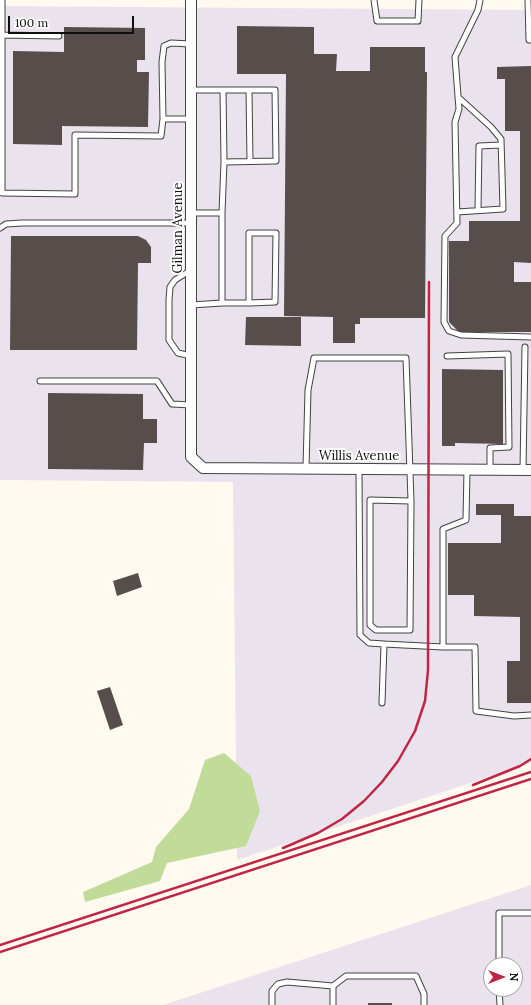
<!DOCTYPE html>
<style>
body{margin:0}
#map{position:relative;width:531px;height:1005px;overflow:hidden;background:#fffaf0;font-family:Lora,serif}
canvas{display:block}
.north{position:absolute;left:483px;top:957px;width:40px;height:40px;box-sizing:border-box;background:#fff;border:1px solid #9f9f9f;border-radius:50%;rotate:90deg;font-size:11px;font-weight:700;line-height:16px;text-align:center;color:#0f0f0f}
.north::after{content:'';display:block;margin:auto;width:14px;height:18px;background:#c12445;clip-path:polygon(50% 0,100% 100%,50% 72%,0 100%)}
.scale{position:absolute;left:8px;top:16px;width:126px;height:18px;box-sizing:border-box;border:2px solid #0f0f0f;border-top:0;padding-left:5px;font-size:12px;line-height:14px;white-space:nowrap;color:#0f0f0f;-webkit-text-stroke:3px #fff;paint-order:stroke}
</style>
<div id="map">
<canvas width="531" height="1005"></canvas>
<div class="north">N</div>
<div class="scale">100 m</div>
</div>
<script>
const g = document.querySelector('canvas').getContext('2d');
g.lineJoin = 'round';
function fill(path, color) {
  g.fillStyle = color;
  g.fill(path, 'evenodd');
}
function toPath(rows) {
  const path = new Path2D();
  for (const r of rows) {
    path.moveTo(r[0], r[1]);
    for (let i = 2; i < r.length; i += 2) path.lineTo(r[i], r[i + 1]);
  }
  return path;
}
function strokePath(path, color, width, dash) {
  g.strokeStyle = color;
  g.lineWidth = width;
  g.lineCap = dash ? 'butt' : 'round';
  g.setLineDash(dash || []);
  g.stroke(path);
}
function label(font, color, halo, rows, align = 'center') {
  g.font = font + ' Lora,serif';
  g.lineWidth = 4;
  g.setLineDash([]);
  g.textBaseline = 'middle';
  g.strokeStyle = halo;
  g.fillStyle = color;
  for (const [text, x, y, turn = 0] of rows) {
    g.save();
    g.translate(x, y);
    g.rotate((+turn || 0) * Math.PI / 180);
    g.textAlign = isNaN(turn) ? turn : align;
    if (halo) g.strokeText(text, 0, 0);
    g.fillText(text, 0, 0);
    g.restore();
  }
}
const industrial = toPath([
 [0,6,531,10,531,763,237,860,233,482,0,480],
 [531,885,531,1005,163,1005],
 [491,965,515,965,515,989,491,989]
]);
const forest = toPath([
 [224,753,251,776,260,811,246,846,167,863,160,881,85,902,83,892,152,862,156,847,189,809,205,760]
]);
const building = toPath([
 [237,26,314,27,314,54,337,54,336,71,370,71,370,47,425,47,425,72,427,72,425,318,360,318,360,324,355,324,355,343,333,343,333,317,284,316,286,74,237,74],
 [64,27,145,28,145,60,137,60,137,72,149,72,148,127,62,126,62,145,13,144,13,51,64,52],
 [531,66,531,263,514,262,514,282,531,282,531,332,459,332,449,322,449,241,469,241,469,221,520,221,520,131,505,131,505,79,497,79,497,67],
 [11,236,138,236,146,240,151,247,151,263,138,263,137,350,10,350],
 [246,317,301,317,301,346,245,345],
 [442,369,503,370,503,444,455,443,455,446,442,446],
 [48,393,143,394,143,419,157,419,157,443,144,443,143,470,48,469],
 [476,504,514,504,514,516,531,516,531,703,507,703,507,661,520,661,520,617,474,616,474,595,448,595,448,543,501,543,501,515,476,515],
 [138,573,142,587,117,596,113,581],
 [110,687,123,725,110,730,97,691],
 [368,1003,392,1003,392,1005,368,1005]
]);
const service = toPath([
 [2,0,2,193,75,194,75,135,161,136,163,119],
 [374,0,377,21,418,21,419,0],
 [480,0,478,10,455,57,459,109,455,122,457,223,445,236,444,322,449,331,461,335,531,337],
 [528,0,529,40,531,40],
 [2,35,59,36],
 [191,90,275,90,276,161,224,162,223,90],
 [249,90,250,161],
 [191,119,163,119,162,62,164,46,171,43,191,44],
 [478,210,479,146,501,145],
 [457,212,503,209,501,139,491,127,458,97],
 [191,213,222,213,224,162],
 [0,228,6,224,22,223,191,223],
 [222,303,249,303,275,302,276,233,249,233,249,303],
 [191,305,222,303,222,213],
 [191,356,178,353,169,340,169,300,170,287,175,280,191,270],
 [447,356,508,354,509,447,490,448,490,470],
 [40,381,157,381,172,404,191,405],
 [306,468,308,390,314,358,406,358,411,501,410,630,376,630,370,625,370,500,411,501],
 [359,469,360,635,369,643,384,644],
 [467,470,466,520,443,529,443,647,475,647,476,711,514,716,531,715],
 [523,470,525,347],
 [382,703,384,644,443,647],
 [499,965,499,913,531,913],
 [499,989,500,1005],
 [272,1005,272,991,278,984,287,982,333,986],
 [333,1005,333,986,346,976,416,976,424,994,424,1005]
]);
const minor = toPath([
 [191,0,191,457,203,468,531,470]
]);
const rail = toPath([
 [473,785,520,766,531,759],
 [283,848,318,833,342,819,364,801,382,782,398,761,415,731,425,701,428,670,429,282],
 [0,945,531,772],
 [0,952,531,779]
]);
const streetNames = [
 ["Gilman Avenue",178,228,-90],
 ["Willis Avenue",359,456]
];
fill(industrial, '#eae3ed');
fill(forest, '#c1db98');
fill(building, '#574e4b');
strokePath(service, '#424242', 7);
strokePath(minor, '#424242', 12);
strokePath(service, '#fff', 5);
strokePath(minor, '#fff', 10);
strokePath(rail, '#c12445', 2.5);
label('13px', '#0f0f0f', '#fff', streetNames);
</script>
